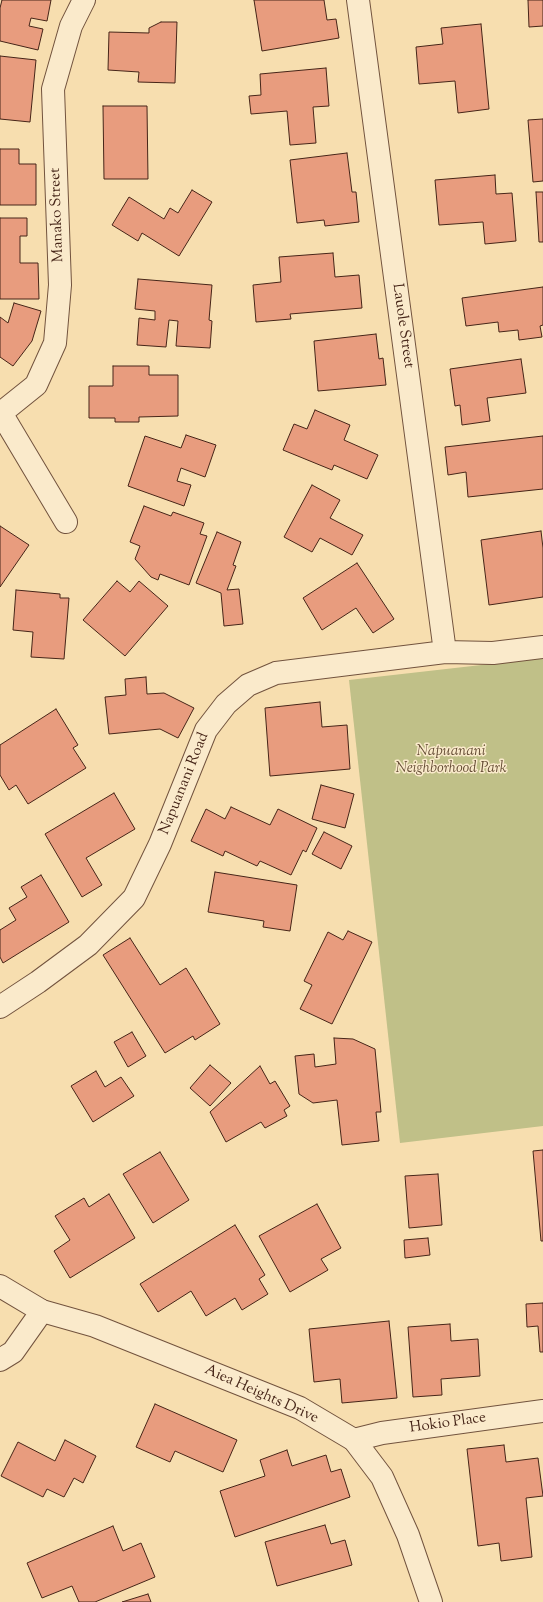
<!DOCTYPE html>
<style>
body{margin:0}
canvas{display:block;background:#f7deaf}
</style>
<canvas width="543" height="1602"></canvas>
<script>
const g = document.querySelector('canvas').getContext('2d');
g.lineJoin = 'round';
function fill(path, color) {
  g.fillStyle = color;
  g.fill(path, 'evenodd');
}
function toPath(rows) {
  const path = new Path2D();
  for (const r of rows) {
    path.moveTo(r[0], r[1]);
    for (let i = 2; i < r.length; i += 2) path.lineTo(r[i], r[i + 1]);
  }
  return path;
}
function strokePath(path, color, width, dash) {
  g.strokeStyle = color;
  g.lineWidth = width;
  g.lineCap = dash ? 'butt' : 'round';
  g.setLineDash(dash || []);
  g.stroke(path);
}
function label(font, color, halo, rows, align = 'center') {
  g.font = font + ' "Sorts Mill Goudy",serif';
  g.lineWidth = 3;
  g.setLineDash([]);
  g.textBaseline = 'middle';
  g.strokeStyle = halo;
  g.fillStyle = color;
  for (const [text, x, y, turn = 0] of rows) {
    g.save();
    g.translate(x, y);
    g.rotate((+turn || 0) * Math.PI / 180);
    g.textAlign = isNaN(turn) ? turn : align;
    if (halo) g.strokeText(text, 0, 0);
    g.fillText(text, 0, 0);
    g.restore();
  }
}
const green = toPath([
 [543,658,543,1126,400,1143,349,680]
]);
const building = toPath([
 [2,0,51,0,47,21,31,18,29,26,43,29,38,50,0,41,0,8,2,0],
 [254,0,324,0,327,20,336,19,339,38,262,51,254,0],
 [528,0,543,0,543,26,529,27,528,0],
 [161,22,177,22,175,83,138,82,139,72,108,70,109,32,149,33,149,28,161,22],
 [481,24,489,109,458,113,455,81,419,84,416,47,443,44,441,28,481,24],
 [0,56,36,60,30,122,0,119,0,56],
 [326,68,329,106,313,107,316,143,290,145,287,111,251,114,249,96,261,95,260,74,326,68],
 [103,106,147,106,148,179,104,179,103,106],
 [543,119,543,181,533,182,528,120,543,119],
 [0,149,19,149,19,164,36,164,36,205,0,205,0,149],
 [347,153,352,192,356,192,359,222,325,226,324,220,297,223,290,160,347,153],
 [495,175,496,194,512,193,516,241,485,244,483,222,439,225,435,180,495,175],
 [192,190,212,202,179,256,142,233,138,241,112,225,129,197,164,219,170,208,178,213,192,190],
 [536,192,543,192,543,242,539,242,536,192],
 [0,218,27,218,27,236,20,236,20,263,38,263,39,299,0,299,0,218],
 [333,253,335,277,359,275,362,308,290,314,291,319,256,322,253,285,281,282,279,257,333,253],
 [138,279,212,285,209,320,212,321,210,348,176,346,178,321,169,320,166,347,137,345,139,318,155,320,155,311,135,309,138,279],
 [543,287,543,325,540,326,542,337,519,340,518,330,499,332,498,322,466,326,462,298,543,287],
 [14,303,41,311,32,341,13,366,0,357,0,317,8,323,14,303],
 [376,334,379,359,383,358,386,385,318,391,314,341,376,334],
 [521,359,526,393,487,398,490,421,462,425,460,405,455,406,450,369,521,359],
 [113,366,149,366,149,375,178,375,178,416,139,417,139,422,115,422,115,418,89,418,89,386,113,386,113,366],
 [315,410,350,425,344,440,378,455,367,479,334,465,332,470,283,450,294,424,307,429,315,410],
 [186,435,216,445,205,477,181,468,177,481,191,485,184,506,128,486,145,436,181,448,186,435],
 [543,436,543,489,468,497,466,472,448,475,445,447,543,436],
 [312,485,340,500,330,518,363,535,352,555,320,538,312,552,284,537,312,485],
 [144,506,171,516,173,512,204,523,200,534,207,536,189,585,160,574,158,580,151,577,135,559,140,546,130,542,144,506],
 [0,526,29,545,0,587,0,526],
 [541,531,543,548,543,597,489,605,481,540,541,531],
 [217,532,241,542,233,565,236,566,227,590,239,589,243,624,224,626,221,593,196,583,217,532],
 [357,563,394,619,373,633,356,608,322,630,303,598,357,563],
 [117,581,130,592,139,581,168,606,125,656,83,620,117,581],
 [16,590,60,594,60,598,69,598,64,659,31,657,33,632,13,630,16,590],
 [146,677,147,694,164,693,194,708,178,738,160,729,109,734,105,697,126,695,125,679,146,677],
 [320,702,322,727,347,725,350,769,270,776,265,708,320,702],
 [56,709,78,745,73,748,86,768,28,804,16,785,9,790,0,775,0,745,56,709],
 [321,785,354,794,345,828,312,819,321,785],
 [114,793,135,829,86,858,102,885,82,897,45,834,114,793],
 [231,807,270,825,278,809,317,828,306,852,303,850,291,875,260,861,257,866,225,851,223,856,191,841,206,809,225,819,231,807],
 [324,832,352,846,341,869,312,854,324,832],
 [215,872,297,885,290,931,263,927,264,921,208,912,215,872],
 [41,875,69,922,3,963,0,957,0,930,16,920,9,908,27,897,21,887,41,875],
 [348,931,372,942,332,1024,300,1009,312,985,304,981,328,932,343,940,348,931],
 [130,938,160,985,186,968,220,1024,195,1040,193,1036,165,1053,103,955,130,938],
 [132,1032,146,1056,128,1067,114,1042,132,1032],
 [334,1038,353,1039,375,1049,381,1112,376,1112,379,1141,342,1145,337,1100,313,1103,299,1094,295,1056,314,1054,315,1067,336,1064,334,1038],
 [210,1065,231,1083,210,1106,190,1088,210,1065],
 [260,1066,270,1084,275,1081,290,1106,284,1110,287,1116,265,1128,261,1122,226,1142,210,1112,260,1066],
 [96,1071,105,1087,121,1077,134,1096,93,1122,71,1086,96,1071],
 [543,1150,543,1241,541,1241,533,1151,543,1150],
 [160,1152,189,1200,153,1223,123,1174,160,1152],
 [438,1174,442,1225,409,1228,405,1176,438,1174],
 [109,1194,135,1238,70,1278,54,1251,70,1240,55,1216,84,1198,89,1207,109,1194],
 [317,1204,341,1248,321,1259,328,1270,290,1292,259,1236,317,1204],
 [235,1225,265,1275,259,1279,268,1294,242,1310,235,1298,206,1316,191,1291,158,1312,140,1284,235,1225],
 [428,1238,430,1255,405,1258,404,1240,428,1238],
 [543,1303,543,1352,540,1352,538,1326,527,1327,526,1304,543,1303],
 [389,1321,397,1398,342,1403,340,1379,314,1382,309,1329,389,1321],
 [450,1324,451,1341,478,1339,480,1376,441,1379,442,1395,413,1397,408,1327,450,1324],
 [155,1404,237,1440,223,1472,175,1451,170,1462,136,1447,155,1404],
 [65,1440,96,1456,83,1483,74,1478,64,1497,47,1489,43,1497,1,1476,18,1442,55,1461,65,1440],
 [504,1445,506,1462,538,1458,543,1496,526,1498,532,1557,501,1561,499,1543,478,1546,467,1449,504,1445],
 [287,1450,292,1466,326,1455,331,1472,341,1469,350,1497,235,1537,220,1491,265,1476,260,1460,287,1450],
 [325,1525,331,1544,345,1540,352,1565,277,1586,265,1542,325,1525],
 [113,1526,123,1551,141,1543,155,1577,95,1602,79,1602,72,1586,42,1598,27,1563,113,1526],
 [148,1594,151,1602,122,1602,148,1594]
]);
const minor = toPath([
 [358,0,445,652],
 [1,413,66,522],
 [0,414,36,385,55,343,60,285,53,89,71,26,84,0],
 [0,1007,38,982,88,945,134,898,160,844,206,730,226,704,248,685,276,673,445,652,493,653,543,647],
 [0,1360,13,1352,42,1311],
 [354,1440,382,1433,543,1411]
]);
const tertiary = toPath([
 [0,1286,42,1311,95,1326,300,1408,354,1440,382,1477,408,1535,431,1602]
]);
const streetNames = [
 ["Manako Street",58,215,-92],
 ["Lauole Street",402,326,82],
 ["Napuanani Road",185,784,-68],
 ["Aiea Heights Drive",261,1395,24],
 ["Hokio Place",448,1424,-8]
];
const parkNames = [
 ["Napuanani",451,752],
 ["Neighborhood Park",451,769]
];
fill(green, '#c0c088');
fill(building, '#e89c7e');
strokePath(building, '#462518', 1);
strokePath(minor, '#72533e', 24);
strokePath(tertiary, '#72533e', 24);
strokePath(minor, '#faeacb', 22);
strokePath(tertiary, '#faeacb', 22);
label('15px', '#462518', '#faeacb', streetNames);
label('italic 15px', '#644c34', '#faeacb', parkNames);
</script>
